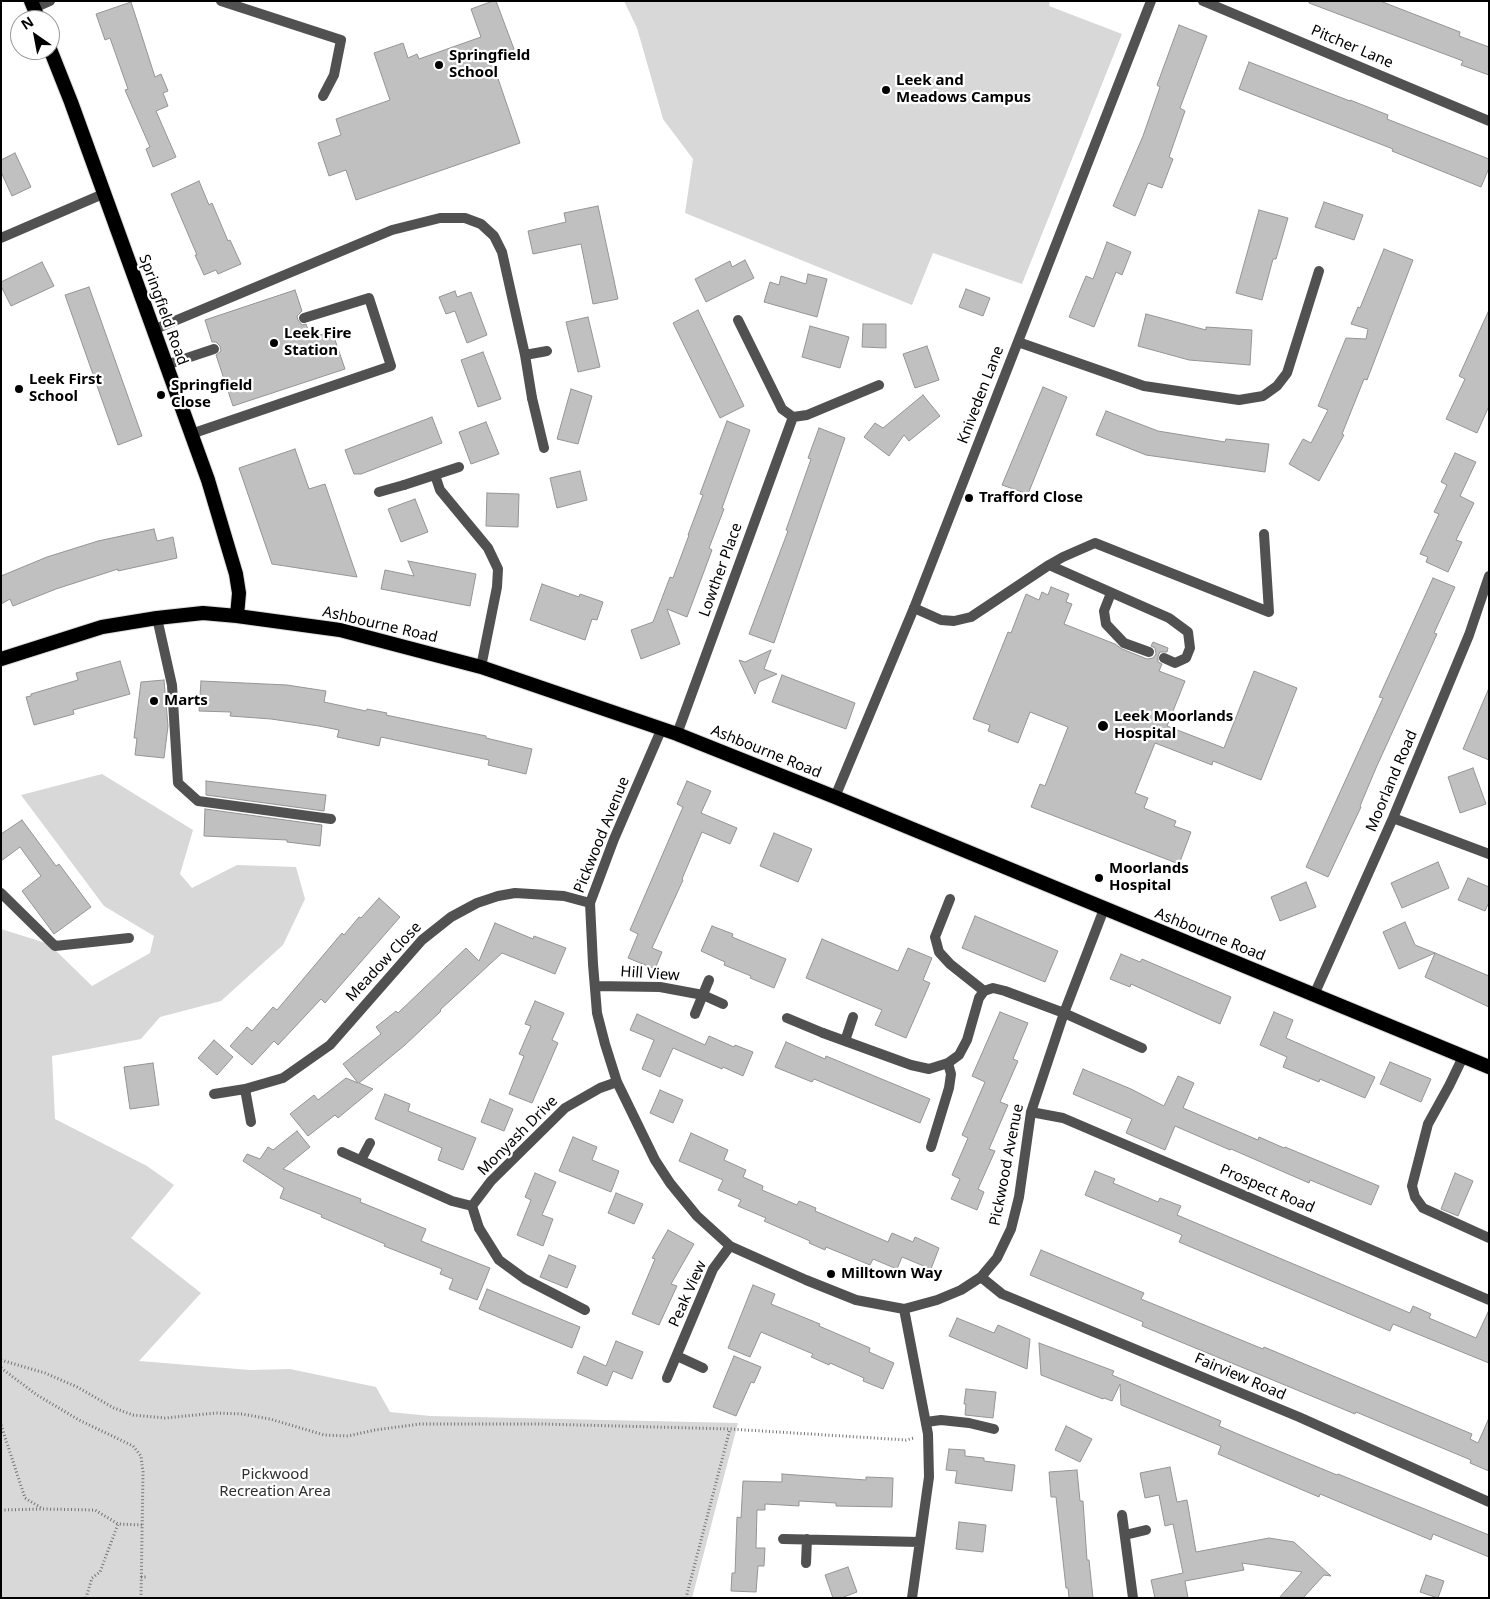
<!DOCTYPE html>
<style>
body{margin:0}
#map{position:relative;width:1490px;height:1599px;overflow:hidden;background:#fff;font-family:"Noto Sans",sans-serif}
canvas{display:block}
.frame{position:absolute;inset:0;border:2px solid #000;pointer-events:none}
.north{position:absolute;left:10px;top:10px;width:50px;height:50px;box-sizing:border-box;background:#fff;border:1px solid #999;border-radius:50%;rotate:327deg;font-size:14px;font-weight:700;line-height:20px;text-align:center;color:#000}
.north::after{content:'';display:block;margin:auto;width:18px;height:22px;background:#000;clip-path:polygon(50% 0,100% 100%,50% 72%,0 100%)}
</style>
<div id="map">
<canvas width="1490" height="1599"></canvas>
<div class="frame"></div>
<div class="north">N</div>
</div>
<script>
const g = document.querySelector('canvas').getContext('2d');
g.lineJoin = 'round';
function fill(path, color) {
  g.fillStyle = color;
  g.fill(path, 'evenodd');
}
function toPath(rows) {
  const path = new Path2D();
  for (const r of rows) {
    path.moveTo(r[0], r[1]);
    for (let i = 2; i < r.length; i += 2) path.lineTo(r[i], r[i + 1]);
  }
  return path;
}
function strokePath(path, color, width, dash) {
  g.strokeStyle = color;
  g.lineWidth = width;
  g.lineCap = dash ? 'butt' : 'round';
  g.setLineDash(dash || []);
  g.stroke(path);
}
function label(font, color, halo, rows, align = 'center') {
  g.font = font + ' "Noto Sans",sans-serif';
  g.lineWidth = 4.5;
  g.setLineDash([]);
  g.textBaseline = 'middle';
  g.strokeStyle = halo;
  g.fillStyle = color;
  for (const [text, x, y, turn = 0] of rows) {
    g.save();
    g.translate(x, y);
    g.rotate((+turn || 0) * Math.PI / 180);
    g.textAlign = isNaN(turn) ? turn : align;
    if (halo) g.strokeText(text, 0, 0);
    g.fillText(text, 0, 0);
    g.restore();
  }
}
const green = toPath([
 [624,1,1050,1,1049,6,1122,34,1022,284,933,253,912,305,685,213,693,159,663,119,637,28],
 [102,774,193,830,180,874,192,888,237,865,296,867,305,899,283,945,221,1001,160,1017,141,1039,52,1056,55,1119,147,1166,174,1185,131,1238,201,1293,139,1361,250,1370,290,1369,376,1387,390,1412,430,1416,738,1423,692,1598,1,1598,1,929,49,944,92,986,150,953,154,936,104,906,21,795]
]);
const building = toPath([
 [493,1,496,1,514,49,491,58,520,143,356,200,346,170,329,176,318,143,341,135,336,119,390,100,374,53,403,43,408,58,417,54,419,59,481,37,471,9,493,1],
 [1309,1,1380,1,1460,32,1459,36,1489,47,1489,75,1461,65,1463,61,1309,3,1309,1],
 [131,2,155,77,161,74,168,91,163,93,168,106,156,111,176,157,153,167,146,149,150,147,125,90,128,89,110,38,105,40,96,14,131,2],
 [1179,25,1207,36,1180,108,1185,111,1169,157,1173,159,1162,188,1148,183,1135,216,1113,206,1143,136,1160,87,1157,85,1179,25],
 [1249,62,1350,101,1350,100,1388,115,1387,119,1489,159,1489,168,1481,187,1392,151,1393,149,1239,89,1249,62],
 [15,153,31,187,12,196,1,172,1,160,15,153],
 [199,181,209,205,212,203,228,241,230,240,241,264,218,274,216,270,204,275,195,255,197,255,171,194,199,181],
 [1324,202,1363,215,1354,240,1315,227,1324,202],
 [598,206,618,299,593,304,581,244,533,254,528,231,566,222,564,213,598,206],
 [1259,210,1288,218,1276,259,1273,259,1262,300,1236,293,1259,210],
 [1107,242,1131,252,1122,275,1116,272,1094,327,1069,317,1086,276,1093,279,1107,242],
 [1384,249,1413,260,1367,380,1364,379,1342,434,1344,435,1319,481,1289,464,1303,439,1311,443,1328,410,1318,406,1346,338,1366,339,1368,329,1351,324,1358,307,1360,308,1384,249],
 [745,260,754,278,706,302,695,279,730,261,732,267,745,260],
 [42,262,54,286,11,306,1,286,1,282,42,262],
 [808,274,827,279,817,317,764,302,770,282,779,285,781,276,806,284,808,274],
 [89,287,142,436,118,445,65,295,89,287],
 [966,289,990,298,983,316,959,307,966,289],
 [295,290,302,311,297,316,298,320,302,325,306,324,311,338,332,331,345,369,233,406,216,355,221,351,220,346,216,342,212,342,205,320,295,290],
 [455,291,457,297,471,292,487,335,467,343,455,311,446,314,439,297,455,291],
 [698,310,744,406,720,418,673,323,698,310],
 [1489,310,1489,406,1477,433,1446,419,1465,379,1459,376,1489,310],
 [1146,314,1206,330,1206,327,1252,330,1250,365,1189,360,1138,346,1146,314],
 [588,317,600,367,578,372,566,322,588,317],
 [863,324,886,324,886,348,862,347,863,324],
 [810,326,849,337,840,368,802,357,810,326],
 [927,346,939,380,915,388,903,354,927,346],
 [483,352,501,399,478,407,461,360,483,352],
 [1043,387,1067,397,1028,494,1002,485,1043,387],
 [571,389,592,396,578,444,557,439,571,389],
 [923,395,940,416,909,441,904,435,889,456,864,437,875,423,883,428,923,395],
 [1106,411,1158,431,1225,442,1226,439,1269,444,1265,472,1146,455,1096,435,1106,411],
 [432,417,442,443,361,474,354,474,345,450,432,417],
 [727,421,750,430,722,508,724,509,709,548,712,550,687,617,667,609,680,644,641,659,631,630,653,622,670,577,673,578,689,535,688,535,703,495,700,494,727,421],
 [486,422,499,454,471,464,459,432,486,422],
 [819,428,845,438,774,643,749,634,788,531,786,530,811,459,808,458,819,428],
 [295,449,309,489,325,484,357,577,272,564,239,468,295,449],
 [1455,453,1476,462,1460,496,1474,503,1456,540,1462,542,1448,572,1426,562,1428,557,1420,554,1439,514,1434,512,1447,485,1441,482,1455,453],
 [580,471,587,500,557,508,550,478,580,471],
 [487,493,519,494,518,527,486,526,487,493],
 [415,499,428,532,401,542,388,509,415,499],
 [154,529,157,541,173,537,177,558,118,571,118,569,56,589,13,606,10,599,1,604,1,576,47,557,98,541,154,529],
 [408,561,476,574,470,606,381,589,385,570,414,576,408,561],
 [1433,578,1455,587,1434,633,1437,634,1376,768,1360,806,1361,807,1328,877,1306,867,1383,698,1379,697,1433,578],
 [542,584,579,597,580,594,603,602,597,620,592,619,585,640,530,620,542,584],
 [1051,587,1069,594,1066,602,1072,604,1064,624,1115,644,1122,649,1147,659,1153,658,1156,654,1155,648,1151,646,1153,642,1168,648,1167,652,1160,652,1158,656,1158,662,1162,664,1159,671,1185,681,1167,726,1224,748,1254,671,1297,688,1261,780,1213,761,1212,765,1155,743,1135,793,1148,798,1144,808,1176,821,1174,826,1191,832,1179,864,1031,807,1040,784,1045,786,1068,727,1030,712,1018,743,988,731,990,725,973,719,1008,632,1011,633,1026,594,1039,600,1042,592,1048,595,1051,587],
 [771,650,764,669,777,674,759,682,755,694,739,660,745,662,771,650],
 [120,661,130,694,73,710,74,714,34,725,26,697,31,696,31,694,78,680,76,673,120,661],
 [782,675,855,703,846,729,772,702,782,675],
 [164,680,168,726,164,758,135,755,137,738,134,738,141,682,164,680],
 [201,681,287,685,326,691,324,702,366,711,367,709,387,713,386,715,486,736,486,738,532,749,526,774,488,765,489,760,381,737,379,746,337,737,339,730,319,726,271,719,230,716,231,712,199,711,201,681],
 [1489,688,1489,760,1463,749,1489,688],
 [1473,768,1486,804,1460,813,1448,777,1473,768],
 [206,781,326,795,324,811,206,795,206,781],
 [687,781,711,791,701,813,737,828,730,844,702,832,682,879,683,880,652,948,662,952,655,969,628,958,638,934,630,930,683,807,677,804,687,781],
 [205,809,322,825,320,846,287,842,287,840,204,836,205,809],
 [22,820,56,866,59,864,91,907,54,934,22,891,41,876,20,847,1,861,1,834,22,820],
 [774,833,812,849,798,882,760,866,774,833],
 [1438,862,1449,888,1402,908,1391,883,1438,862],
 [1468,878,1489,887,1489,902,1485,911,1458,900,1468,878],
 [1306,882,1316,907,1280,921,1271,897,1306,882],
 [379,898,400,917,325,1003,321,999,278,1045,274,1041,252,1065,230,1046,247,1027,252,1031,273,1007,277,1010,342,933,344,935,359,917,361,918,379,898],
 [975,916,1058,951,1045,982,962,948,975,916],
 [1405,922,1415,945,1435,953,1399,969,1383,932,1405,922],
 [495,923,533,939,534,936,566,948,555,974,502,953,440,1010,441,1011,405,1045,359,1083,373,1089,338,1118,335,1115,308,1136,290,1114,314,1095,318,1100,346,1078,358,1083,343,1064,381,1034,376,1027,396,1011,398,1013,466,948,479,961,495,923],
 [712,926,733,934,732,937,786,959,774,988,750,978,751,976,724,965,725,962,701,951,712,926],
 [822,939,898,971,908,948,932,958,923,980,930,983,906,1038,875,1025,882,1010,806,978,822,939],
 [1435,953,1489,976,1489,1007,1425,977,1435,953],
 [1121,954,1140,962,1142,959,1231,997,1220,1024,1131,984,1130,987,1110,979,1121,954],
 [535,1001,564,1013,552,1040,558,1043,532,1103,509,1094,524,1056,519,1054,531,1026,525,1024,535,1001],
 [1000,1012,1028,1023,1013,1059,1018,1061,1000,1102,1008,1105,989,1149,995,1151,978,1189,984,1192,977,1210,951,1199,960,1179,952,1175,968,1138,962,1135,985,1082,972,1076,1000,1012],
 [1274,1012,1293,1020,1286,1038,1375,1077,1365,1098,1320,1079,1319,1082,1283,1067,1287,1057,1260,1045,1274,1012],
 [637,1014,705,1045,709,1036,734,1047,735,1045,753,1052,743,1076,723,1067,722,1069,673,1048,660,1077,642,1069,654,1040,630,1030,637,1014],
 [214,1040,233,1057,217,1075,198,1058,214,1040],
 [786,1042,825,1059,826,1056,930,1099,920,1123,814,1079,812,1082,775,1067,786,1042],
 [1390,1062,1431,1079,1421,1102,1380,1084,1390,1062],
 [153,1063,159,1105,130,1109,124,1067,153,1063],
 [1083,1069,1131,1089,1164,1106,1178,1076,1194,1083,1183,1108,1258,1140,1259,1137,1284,1148,1285,1147,1379,1186,1371,1205,1310,1180,1309,1183,1231,1149,1230,1150,1175,1126,1165,1150,1126,1133,1132,1119,1073,1094,1083,1069],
 [660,1090,683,1100,673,1123,650,1113,660,1090],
 [385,1094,410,1104,408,1111,476,1138,463,1170,438,1160,442,1148,375,1119,385,1094],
 [490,1099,513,1109,504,1131,481,1122,490,1099],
 [297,1131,310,1147,283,1169,361,1199,360,1202,426,1229,421,1241,490,1268,477,1300,449,1289,453,1279,440,1274,442,1269,384,1246,385,1244,321,1217,322,1215,280,1198,284,1188,243,1161,247,1154,260,1159,268,1147,273,1150,297,1131],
 [691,1133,728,1150,724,1160,746,1170,743,1177,763,1186,762,1190,797,1205,799,1201,816,1208,815,1211,888,1242,892,1233,913,1242,915,1237,939,1248,931,1269,902,1257,897,1269,873,1259,870,1265,826,1247,825,1250,809,1243,810,1241,764,1221,766,1218,738,1206,741,1200,718,1190,723,1180,679,1161,691,1133],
 [573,1137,597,1147,592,1160,619,1171,611,1192,559,1171,573,1137],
 [1095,1171,1115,1179,1113,1183,1158,1202,1160,1198,1181,1206,1177,1215,1410,1313,1413,1306,1431,1314,1429,1318,1476,1338,1489,1310,1489,1363,1393,1324,1390,1331,1179,1242,1182,1235,1085,1195,1095,1171],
 [535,1173,556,1182,542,1215,553,1219,543,1246,517,1235,531,1200,525,1197,535,1173],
 [1455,1173,1473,1181,1458,1216,1441,1209,1455,1173],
 [616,1193,643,1204,634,1224,608,1213,616,1193],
 [668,1230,694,1244,671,1284,677,1286,659,1325,632,1314,655,1259,652,1258,668,1230],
 [1041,1250,1144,1293,1141,1299,1263,1349,1264,1347,1472,1434,1470,1439,1478,1443,1489,1418,1489,1471,1470,1463,1471,1460,1411,1435,1356,1412,1355,1414,1142,1326,1143,1322,1030,1275,1041,1250],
 [549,1255,576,1266,567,1288,540,1277,549,1255],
 [753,1285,775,1294,771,1304,820,1324,819,1326,870,1348,869,1352,894,1363,883,1389,863,1381,864,1378,830,1363,829,1365,811,1357,813,1354,761,1332,750,1357,728,1348,753,1285],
 [487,1289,580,1327,572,1348,479,1309,487,1289],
 [957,1318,994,1333,998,1325,1030,1339,1027,1369,949,1336,957,1318],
 [616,1341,643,1352,632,1379,613,1371,607,1386,577,1373,584,1356,606,1366,616,1341],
 [1039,1343,1114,1371,1112,1375,1221,1421,1219,1426,1245,1437,1337,1475,1338,1474,1489,1535,1489,1557,1433,1534,1431,1540,1320,1494,1319,1497,1218,1454,1221,1446,1121,1405,1120,1384,1112,1401,1104,1398,1103,1399,1041,1375,1039,1343],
 [734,1356,761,1367,754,1383,751,1382,736,1416,713,1407,734,1356],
 [966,1389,996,1392,993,1418,965,1415,966,1404,964,1404,966,1389],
 [1066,1426,1092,1439,1080,1462,1055,1450,1066,1426],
 [949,1449,965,1450,965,1456,984,1458,984,1461,1015,1465,1012,1491,955,1483,957,1471,946,1470,949,1449],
 [1170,1467,1177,1502,1187,1500,1196,1552,1269,1538,1294,1542,1331,1576,1324,1575,1303,1598,1279,1598,1302,1572,1242,1563,1244,1570,1185,1581,1188,1598,1155,1598,1151,1580,1183,1573,1173,1524,1165,1526,1159,1495,1145,1498,1140,1473,1170,1467],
 [1077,1470,1080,1501,1083,1501,1087,1560,1089,1560,1093,1598,1069,1598,1068,1588,1066,1588,1056,1497,1051,1497,1049,1472,1077,1470],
 [782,1474,866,1480,866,1477,893,1478,892,1507,836,1506,836,1503,799,1501,799,1506,765,1504,765,1510,757,1510,756,1548,765,1548,764,1566,758,1566,756,1592,731,1591,732,1573,735,1573,737,1517,741,1518,743,1481,782,1482,782,1474],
 [959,1522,986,1525,983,1552,956,1549,959,1522],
 [848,1567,857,1592,841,1598,833,1598,825,1575,848,1567],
 [1426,1575,1444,1581,1438,1598,1420,1592,1426,1575]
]);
const path = toPath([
 [1,1360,45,1373,77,1387,114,1408,133,1415,165,1418,216,1413,242,1414,270,1419,324,1435,348,1436,375,1430,420,1424,542,1424,730,1429,906,1440,914,1438],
 [1,1368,37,1395,79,1420,133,1446,141,1456,143,1472,141,1598],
 [1,1425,25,1498,43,1509,95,1510,118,1524],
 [1,1510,42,1509],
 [141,1577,147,1577],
 [86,1598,92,1578,100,1572,118,1524,142,1525],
 [686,1598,730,1429]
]);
const service = toPath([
 [221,1,341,40,334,75,323,96],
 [34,8,50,1],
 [166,365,214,349],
 [532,398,544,448],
 [191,434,391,366,369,298,304,318],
 [379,492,404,485],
 [1049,565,1169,618,1188,632,1190,648,1186,658,1175,663,1164,658],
 [1111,593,1104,611,1106,624,1124,643,1149,652],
 [914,608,941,620,954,621,971,617,1049,565,1063,557,1095,543,1269,612,1264,534],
 [157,618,172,685,178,783,198,801,331,819],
 [1,893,55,946,129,938],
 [703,995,723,1004],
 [1064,1013,1142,1048],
 [787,1018,823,1033],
 [1463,1057,1449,1086,1428,1124,1412,1186,1415,1197,1423,1208,1489,1238],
 [479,1228,499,1260,525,1279,585,1310],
 [926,1422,941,1420,969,1423,994,1429]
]);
const minor = toPath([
 [1203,1,1489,121],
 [1,238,103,194],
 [738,320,782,409,793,417,807,415,879,385],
 [153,330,392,230,440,218,465,218,481,224,494,236,502,252,525,355,532,398],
 [1018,342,1144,386,1239,400,1263,396,1277,386,1287,373,1319,271],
 [525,355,547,351],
 [435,475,440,490,488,548,498,569,497,587,481,667],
 [404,485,459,467],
 [662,728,614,839,590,903,593,964,597,1013,605,1044,617,1082,655,1160,670,1183,697,1216,730,1246,806,1280,856,1300,904,1309,937,1300,961,1290,981,1277,997,1258,1011,1229,1019,1197,1031,1112,1064,1013,1104,909],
 [677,734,793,417],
 [835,797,914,608,1151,1],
 [1393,818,1489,854],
 [950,899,935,937,939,952,950,964,984,991],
 [595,986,660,987,703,995],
 [1314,995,1393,818,1469,635,1489,576],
 [695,1014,709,980],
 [823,1033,911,1065,929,1069,948,1063,959,1055,967,1040,979,998,984,991,993,988,1005,991,1064,1013],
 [845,1041,853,1017],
 [245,1089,251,1122],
 [214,1094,245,1089,283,1078,330,1045,422,940,451,917,477,903,498,896,515,893,564,896,590,903],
 [1031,1112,1063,1118,1489,1300],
 [931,1147,949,1088,951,1074,948,1063],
 [342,1152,452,1201,472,1206,479,1228],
 [361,1160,370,1143],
 [472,1206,491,1181,565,1108,600,1088,617,1082],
 [981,1277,1002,1294,1299,1417,1489,1502],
 [904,1309,928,1434,929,1477,912,1598],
 [677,1356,703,1368],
 [667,1378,713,1269,730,1246],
 [1122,1515,1133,1598],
 [1125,1535,1146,1530],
 [783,1539,920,1542],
 [806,1563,807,1539]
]);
const trunk = toPath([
 [31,1,39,20],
 [50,49,71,102,208,480,236,574,239,593,237,616],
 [1,659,102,627,157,618,203,613,237,616,340,630,481,667,677,734,835,797,1489,1067]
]);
const markers = [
 [439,65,5,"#000"],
 [886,90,5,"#000"],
 [274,343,5,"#000"],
 [19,389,5,"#000"],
 [161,395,5,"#000"],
 [969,498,5,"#000"],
 [154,701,5,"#000"],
 [1103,726,6,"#000"],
 [1099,878,5,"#000"],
 [831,1274,5,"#000"]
];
const streetNames = [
 ["Pitcher Lane",1352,47,23],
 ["Springfield Road",163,310,70],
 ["Kniveden Lane",981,395,-69],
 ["Lowther Place",721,570,-70],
 ["Ashbourne Road",380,625,13],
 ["Ashbourne Road",766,752,22],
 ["Moorland Road",1392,781,-67],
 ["Pickwood Avenue",602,835,-68],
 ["Ashbourne Road",1210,935,22],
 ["Meadow Close",384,962,-47],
 ["Hill View",650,974,4],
 ["Monyash Drive",518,1136,-45],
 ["Pickwood Avenue",1007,1165,-79],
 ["Prospect Road",1267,1189,23],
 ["Peak View",688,1294,-66],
 ["Fairview Road",1240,1377,23]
];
const poiNames = [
 ["Springfield",449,56],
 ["School",449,73],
 ["Leek and",896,81],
 ["Meadows Campus",896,98],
 ["Leek Fire",284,334],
 ["Station",284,351],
 ["Leek First",29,380],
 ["School",29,397],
 ["Springfield",171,386],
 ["Close",171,403],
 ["Trafford Close",979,498],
 ["Marts",164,701],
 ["Leek Moorlands",1114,717],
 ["Hospital",1114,734],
 ["Moorlands",1109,869],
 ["Hospital",1109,886],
 ["Milltown Way",841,1274]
];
const parkNames = [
 ["Pickwood",275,1475],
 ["Recreation Area",275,1492]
];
fill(green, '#d8d8d8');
fill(building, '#c0c0c0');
strokePath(building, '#959595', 1);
strokePath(trunk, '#dbdbdb', 16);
strokePath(path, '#737373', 3, [1, 2.5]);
strokePath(service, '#515151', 10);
strokePath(minor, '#515151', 10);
strokePath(trunk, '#000', 14);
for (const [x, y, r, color] of markers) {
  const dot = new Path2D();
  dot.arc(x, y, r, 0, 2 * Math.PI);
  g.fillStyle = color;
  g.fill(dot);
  strokePath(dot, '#fff', 2);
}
label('15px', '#000', '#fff', streetNames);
label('bold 15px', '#000', '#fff', poiNames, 'left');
label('15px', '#2f2f2f', '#fff', parkNames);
</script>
